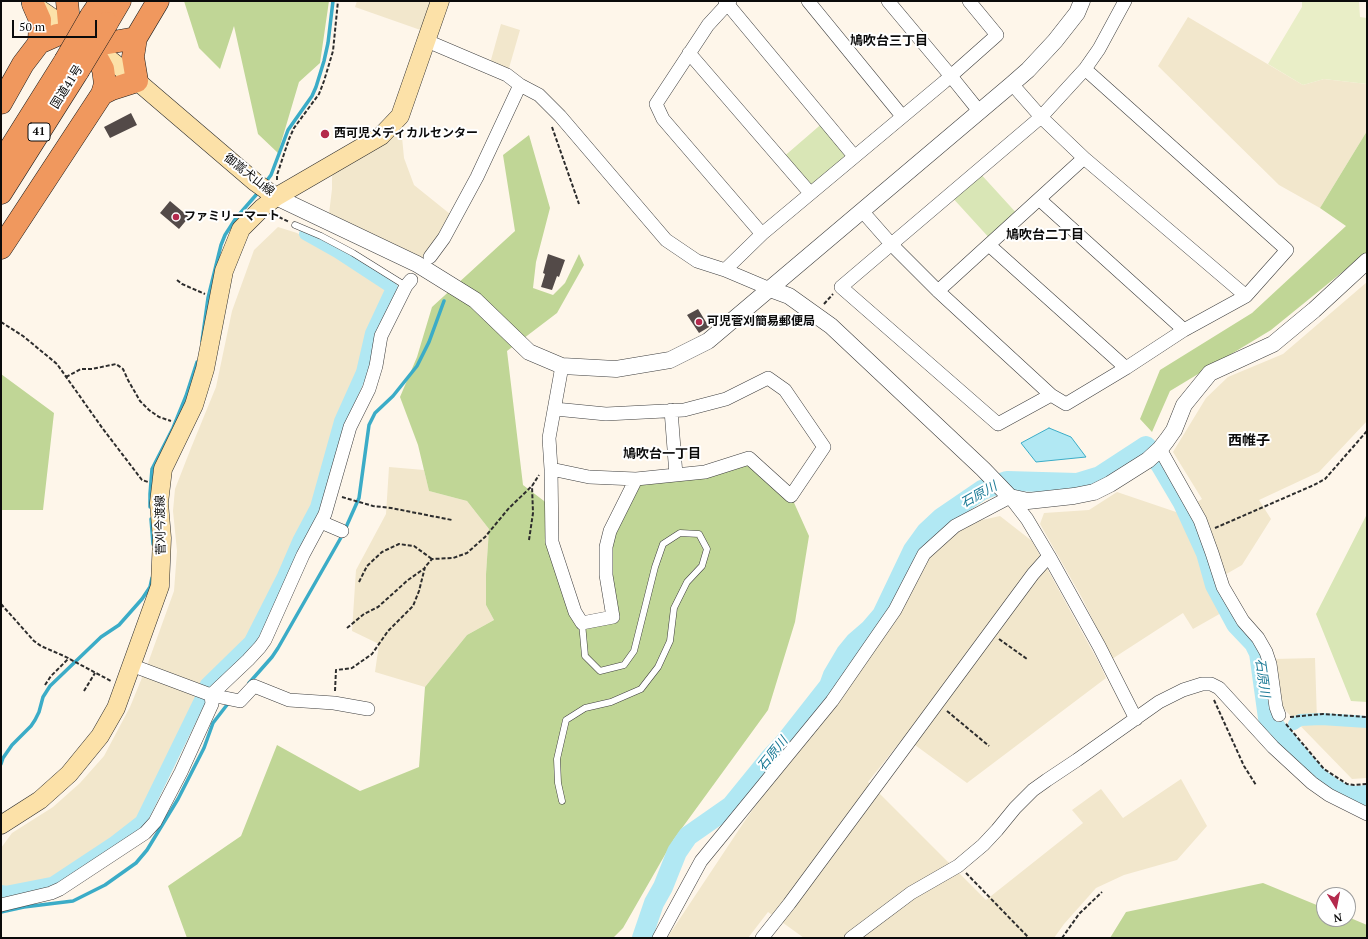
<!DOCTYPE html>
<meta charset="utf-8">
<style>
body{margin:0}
#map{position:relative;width:1368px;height:939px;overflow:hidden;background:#fef6ea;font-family:"PT Serif",serif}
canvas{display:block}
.frame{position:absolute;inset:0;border:2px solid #0b0b0b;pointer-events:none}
.north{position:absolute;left:1316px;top:887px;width:40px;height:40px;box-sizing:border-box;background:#fff;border:1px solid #9d9d9d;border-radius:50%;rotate:170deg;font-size:11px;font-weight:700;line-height:16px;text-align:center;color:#0b0b0b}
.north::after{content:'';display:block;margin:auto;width:14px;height:18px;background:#b42a4d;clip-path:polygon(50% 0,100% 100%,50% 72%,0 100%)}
.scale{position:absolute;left:12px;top:20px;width:85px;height:18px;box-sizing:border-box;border:2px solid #0b0b0b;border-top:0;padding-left:5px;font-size:12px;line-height:14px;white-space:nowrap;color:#0b0b0b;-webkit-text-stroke:3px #fff;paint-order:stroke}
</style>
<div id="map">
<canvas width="1368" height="939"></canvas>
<div class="frame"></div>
<div class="north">N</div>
<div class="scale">50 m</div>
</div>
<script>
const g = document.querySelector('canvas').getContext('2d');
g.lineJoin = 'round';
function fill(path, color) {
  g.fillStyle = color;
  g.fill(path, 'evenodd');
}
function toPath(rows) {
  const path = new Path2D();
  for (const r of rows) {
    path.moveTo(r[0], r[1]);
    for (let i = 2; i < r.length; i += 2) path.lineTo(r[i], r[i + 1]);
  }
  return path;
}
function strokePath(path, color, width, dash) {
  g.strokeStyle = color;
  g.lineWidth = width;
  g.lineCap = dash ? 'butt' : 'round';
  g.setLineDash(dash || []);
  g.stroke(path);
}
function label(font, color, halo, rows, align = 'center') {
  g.font = font + ' "PT Serif","Noto Sans JP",serif';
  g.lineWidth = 4;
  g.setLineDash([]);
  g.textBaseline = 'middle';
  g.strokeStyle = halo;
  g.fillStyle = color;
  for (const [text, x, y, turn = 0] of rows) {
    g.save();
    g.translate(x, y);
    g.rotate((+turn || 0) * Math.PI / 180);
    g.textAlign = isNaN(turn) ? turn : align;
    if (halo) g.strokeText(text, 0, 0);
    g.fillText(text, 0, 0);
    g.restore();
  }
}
const farmland = toPath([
 [357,1,440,1,429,33,355,7],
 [1188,17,1303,85,1324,79,1367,84,1367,131,1320,208,1279,185,1158,66],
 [501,24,520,30,507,75,489,67],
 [400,116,404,158,414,185,455,218,421,267,328,222,332,189,332,165],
 [278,227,297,233,389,289,369,333,360,369,337,421,313,507,248,638,203,683,139,819,50,882,1,893,1,848,12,833,53,807,80,783,104,756,130,707,148,663,174,591,177,551,173,511,175,489,191,448,216,387,232,311,254,250],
 [1367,282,1367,421,1319,472,1259,500,1271,519,1242,565,1209,584,1223,612,1193,629,1183,613,1112,659,1082,598,1040,524,1044,513,1089,510,1117,492,1179,513,1202,499,1173,452,1206,398,1228,377,1283,354],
 [389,467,424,470,429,491,467,501,489,529,486,574,486,605,494,620,467,635,425,687,375,672,379,644,352,631,356,570,386,514],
 [1000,516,1032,541,1100,665,1106,678,967,783,904,737,868,782,986,900,1083,823,1072,810,1101,789,1123,818,1181,779,1207,826,1177,860,1124,875,1096,888,1064,924,1054,938,804,938,768,912,748,938,667,938,744,822,815,722,924,554,955,526],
 [1315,658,1317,720,1367,724,1367,778,1352,779,1282,707,1274,659]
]);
const green = toPath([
 [825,121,854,156,810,193,781,159],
 [978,171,1020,217,992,241,950,195],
 [1367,514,1367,702,1351,701,1316,614]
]);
const forest = toPath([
 [184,1,329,1,320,63,299,82,278,153,258,134,234,26,220,69,199,48],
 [1367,131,1367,252,1271,330,1170,391,1152,432,1140,419,1160,370,1252,313,1346,226,1320,208],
 [529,135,550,208,536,262,533,288,553,295,565,283,579,254,584,265,557,313,507,351,523,485,548,504,549,541,583,625,613,617,606,547,636,479,749,458,791,496,809,536,795,622,768,710,674,839,623,928,613,938,187,938,168,886,241,836,277,745,360,791,419,767,425,687,467,635,494,620,486,605,486,574,489,529,467,501,429,491,418,445,400,397,417,357,432,307,515,231,503,155],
 [1,374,54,413,43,510,1,510],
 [1263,883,1324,908,1324,919,1348,919,1348,917,1367,925,1367,938,1110,938,1126,912]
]);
const pitch = toPath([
 [1302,1,1359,1,1360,17,1367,18,1367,84,1324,79,1303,85,1268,64,1302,7]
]);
const water = toPath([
 [1049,428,1071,437,1086,457,1036,462,1021,443,1049,428]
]);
const stream = toPath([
 [268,179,271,175,288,130,312,96,316,87,324,61,328,43,333,1],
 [202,341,208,298,221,245,225,235,236,218,256,195],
 [150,507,150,494,152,469,173,428,186,396,197,362],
 [151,519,153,544],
 [249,683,272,657,278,648,343,534,359,498,369,425,375,413,393,396,417,366,429,342,444,301],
 [1,764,3,758,12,745,31,726,35,720,39,712,43,697,50,686,101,637,119,625,142,599,150,587,152,578],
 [1358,796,1367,803],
 [1,912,24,907,73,901,105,885,136,863,147,850,178,799,204,748,213,723,230,701]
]);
const canal = toPath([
 [1294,724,1300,720,1321,719,1367,722],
 [1275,726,1276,726],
 [1,891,6,892,52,883,114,842,141,821,200,700,206,684,250,641,283,576,299,539,316,507,340,421,362,372,371,333,392,288,337,252,305,234]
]);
const river = toPath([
 [642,938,654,903,663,887,677,852,688,836,731,806,770,758,785,742,829,686,833,675,846,653,855,642,870,629,882,615,913,550,926,532,941,518,982,490,1007,481,1077,483,1100,476,1146,446,1160,464,1183,503,1206,553,1215,585,1236,624,1254,643,1259,653,1268,718,1306,764,1320,779,1334,789,1347,795,1358,796,1367,795]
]);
const building = toPath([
 [131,113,137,125,110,138,104,127],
 [170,201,189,217,179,229,160,213],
 [548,254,565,260,559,277,557,276,552,290,541,287,545,274,543,273],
 [698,309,709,327,699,333,687,315]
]);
const path = toPath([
 [552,127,579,204],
 [277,180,277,175,289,139,294,128,319,94,324,81,333,51,338,1],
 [279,217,289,222],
 [177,280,182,284,205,294],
 [824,304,833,294],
 [1,322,23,336,57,364,103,429,142,480,148,482],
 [66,377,81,369,92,369,116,364,123,369,128,380,140,401,149,410,159,417,171,421],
 [342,497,373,506,391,508,452,520],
 [1215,528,1314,485,1325,479,1367,431],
 [529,540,533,513,532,486],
 [359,582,367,566,382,552,399,544,414,546,432,559],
 [1,604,34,641,41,646,64,656,111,681],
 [347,628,364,614,378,607,408,580,425,568],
 [999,639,1027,659],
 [45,685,51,676,69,658],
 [84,691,95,673],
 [335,691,336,670,352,668,372,654,388,631,413,606,419,591,425,567,432,559,453,558,467,553,485,537,509,508,532,486,539,475],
 [1214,700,1244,766,1256,785],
 [947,711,989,746],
 [1290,717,1323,714,1367,717],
 [1286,724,1324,769,1347,784,1354,785,1367,784],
 [966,873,1029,938],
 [1062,938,1079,914,1102,892]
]);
const service = toPath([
 [295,225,321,236,353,253,406,286],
 [562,801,558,783,557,759,566,720,585,708,611,702,641,689,658,667,670,641,674,608,687,582,702,566,707,549,699,534,680,533,663,544,655,567,634,651,624,665,600,671,585,656,582,623]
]);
const minor = toPath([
 [725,1,854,156],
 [730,1,708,25,656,104,663,119,762,234],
 [808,1,902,116],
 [888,1,950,75,979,111],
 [427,41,507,75,520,85,539,95,560,116,666,240,697,261,725,270,770,289],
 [689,53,810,193],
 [1012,84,1041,117,1084,158,1246,296],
 [1039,199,1184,330],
 [863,212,892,245,938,291,1051,395,1066,404,1126,368,1184,330,1246,296,1287,250,1085,69],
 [989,245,1126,368],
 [430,257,444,238,477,177,520,85],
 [725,270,762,234,944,82,997,35,969,1],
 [938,291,1084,158],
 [562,366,549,438,551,469,552,542,575,612,582,623,613,617,606,575,606,547,610,531,636,479],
 [1051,395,998,424,841,287,1041,117,1085,69,1099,49,1125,1],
 [671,410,676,475],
 [1160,449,1200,520,1212,553,1223,587,1243,621,1258,638,1266,652,1270,664,1276,707,1279,715],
 [551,469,589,477,636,479,705,472,749,458,791,496,824,447,785,390,768,378,726,399,684,410,606,414,555,409],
 [321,522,342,531],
 [131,665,211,695,240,701,254,686,289,700,334,703,368,709],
 [1,905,51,893,60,889,145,833,155,822,181,772,212,704,211,695,248,660,260,647,265,640,303,555,325,514,350,427,369,389,376,366,381,336,406,286,411,280],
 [659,938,701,861,832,701,895,610,924,554,955,526,1010,497,1027,519,1049,556,1099,646,1136,719],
 [762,938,789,904,1033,574,1049,556],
 [851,938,911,893,958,866,983,845,997,830,1015,808,1033,790,1047,780,1077,760,1159,702,1183,690,1202,684,1211,684,1219,688,1273,747,1312,783,1329,795,1367,814]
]);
const tertiary = toPath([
 [276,197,417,264,475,300,529,352,562,366,616,369,670,360,708,341,1012,84,1028,70,1055,41,1077,13,1082,1],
 [770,289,789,296,831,326,983,469,1010,497,1028,501,1074,496,1094,492,1110,484,1148,460,1160,449,1167,440,1174,430,1184,405,1210,373,1273,344,1314,310,1367,261]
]);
const secondary = toPath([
 [31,3,89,43,137,81,255,182,276,197],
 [1,825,40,800,69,774,100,736,116,708,160,586,162,538,159,503,163,469,194,405,205,369,224,271,241,229,262,208,276,197,381,136,400,116,440,1]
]);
const trunk = toPath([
 [33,4,40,20,39,43],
 [91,16,101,1],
 [107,23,120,1],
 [89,43,108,43,136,38,158,1],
 [102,94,112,89,137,81,133,57,136,38],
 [1,103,23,64,39,43,57,35,74,32,69,23,67,1],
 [1,163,65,61],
 [1,193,78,71],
 [1,248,102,94,105,84,103,69,89,43]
]);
const trunkBridge = toPath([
 [65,61,91,16],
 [78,71,107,23]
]);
const markers = [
 [325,134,5,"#b42a4d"],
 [176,217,4,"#b42a4d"],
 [699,322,4,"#b42a4d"]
];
const shields = [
 [39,132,22]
];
const shieldNames = [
 ["41",39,132]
];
const streetNames = [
 ["国道41号",67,87,-58],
 ["御嵩犬山線",249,175,38],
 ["菅刈今渡線",161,525,-91]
];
const poiNames = [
 ["西可児メディカルセンター",334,134],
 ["ファミリーマート",184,217],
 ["可児菅刈簡易郵便局",707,322]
];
const neighbourhoodNames = [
 ["鳩吹台三丁目",889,41],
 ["鳩吹台二丁目",1045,235],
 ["鳩吹台一丁目",662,454]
];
const waterNames = [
 ["石原川",979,495,-29],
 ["石原川",1262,678,82],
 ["石原川",773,754,-51]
];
const quarterNames = [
 ["西帷子",1249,441]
];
fill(farmland, '#f2e7cc');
fill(green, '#d9e6b6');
fill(forest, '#c0d696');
fill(pitch, '#e9eec7');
fill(water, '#b1e8f3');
strokePath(water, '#3bacc7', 1);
strokePath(stream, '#3bacc7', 3.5);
strokePath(canal, '#b1e8f3', 12);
strokePath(river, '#b1e8f3', 20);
fill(building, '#534a48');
strokePath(service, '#3e3e3e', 7);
strokePath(minor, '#3e3e3e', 14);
strokePath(tertiary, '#3e3e3e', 17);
strokePath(secondary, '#2d2d2d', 19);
strokePath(trunk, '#1c1c1c', 23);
strokePath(path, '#2d2d2d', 2, [4, 2]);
strokePath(service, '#fff', 6);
strokePath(minor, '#fff', 13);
strokePath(tertiary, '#fff', 16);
strokePath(secondary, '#fce1a8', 18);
strokePath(trunk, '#f0985e', 22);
strokePath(trunkBridge, '#1c1c1c', 23, []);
strokePath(trunkBridge, '#f0985e', 22);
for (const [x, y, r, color] of markers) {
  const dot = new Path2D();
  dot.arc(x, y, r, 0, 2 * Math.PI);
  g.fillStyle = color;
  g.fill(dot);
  strokePath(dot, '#fff', 1.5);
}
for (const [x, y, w] of shields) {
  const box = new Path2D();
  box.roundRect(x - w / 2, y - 9, w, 18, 3);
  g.fillStyle = '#fff';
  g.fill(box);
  strokePath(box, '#0b0b0b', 1);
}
label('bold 11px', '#0b0b0b', null, shieldNames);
label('12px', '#0b0b0b', '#fff', streetNames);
label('bold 12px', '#0b0b0b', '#fff', poiNames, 'left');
label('bold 13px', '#0b0b0b', '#fff', neighbourhoodNames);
label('italic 13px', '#1b7a96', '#fff', waterNames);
label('bold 14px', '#0b0b0b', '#fff', quarterNames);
</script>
